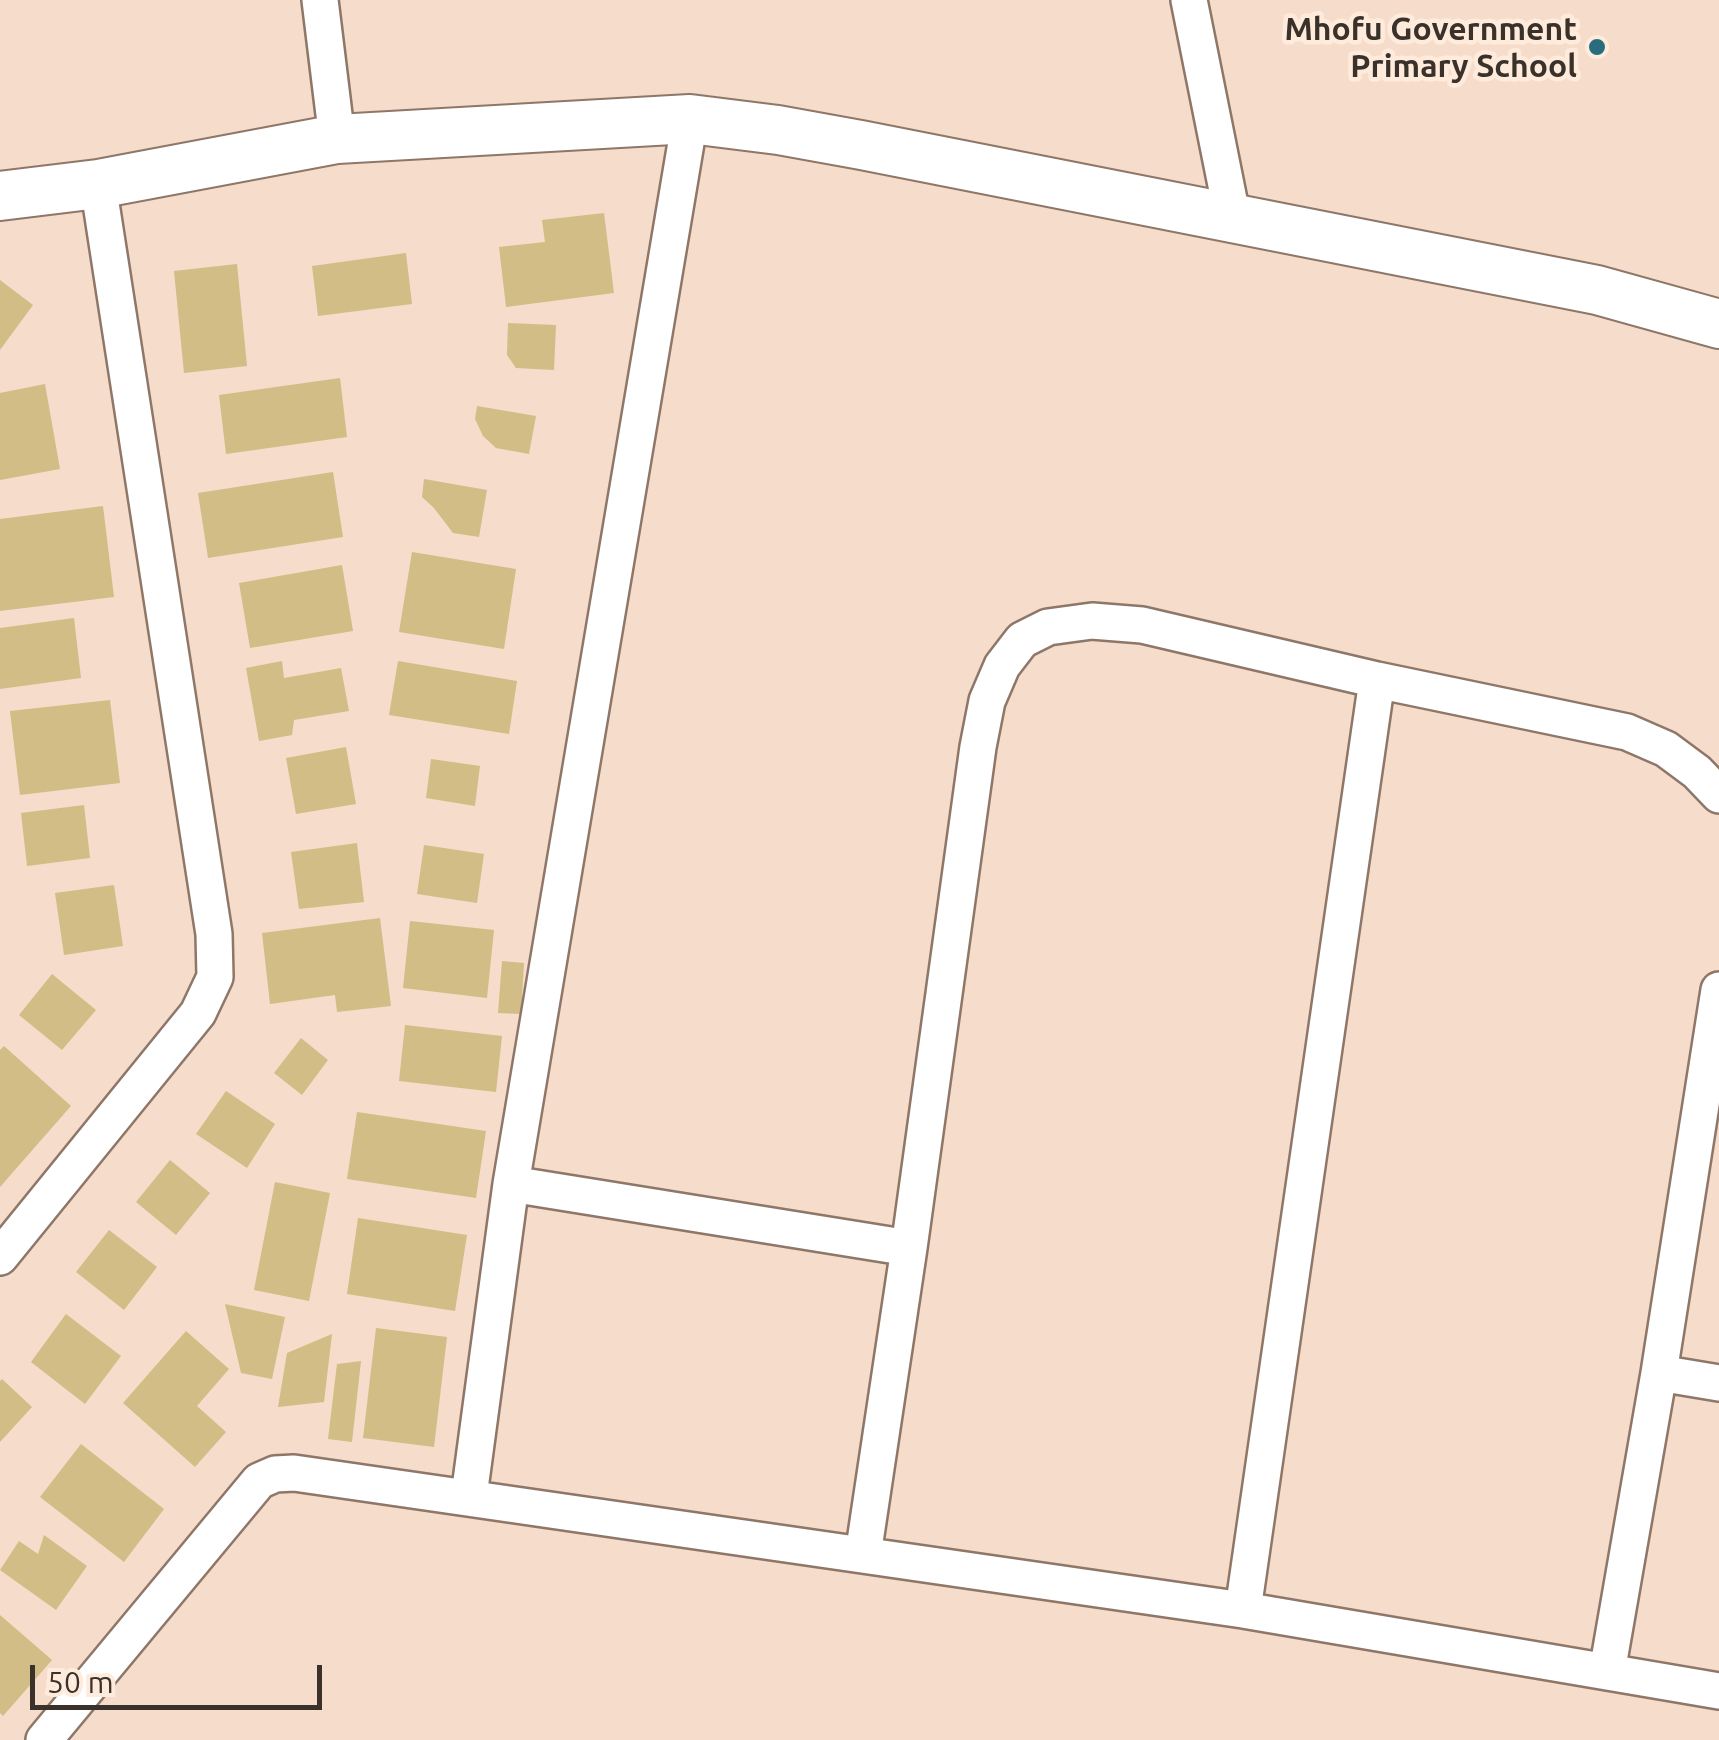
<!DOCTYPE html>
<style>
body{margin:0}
#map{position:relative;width:1719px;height:1740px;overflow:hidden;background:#f5dccb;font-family:Ubuntu,sans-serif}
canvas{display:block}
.scale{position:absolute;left:30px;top:1665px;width:292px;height:45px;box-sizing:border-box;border:5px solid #3a312a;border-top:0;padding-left:12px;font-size:30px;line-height:35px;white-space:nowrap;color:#3a312a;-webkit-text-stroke:8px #ffebdc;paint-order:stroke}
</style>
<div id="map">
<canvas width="1719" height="1740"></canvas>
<div class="scale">50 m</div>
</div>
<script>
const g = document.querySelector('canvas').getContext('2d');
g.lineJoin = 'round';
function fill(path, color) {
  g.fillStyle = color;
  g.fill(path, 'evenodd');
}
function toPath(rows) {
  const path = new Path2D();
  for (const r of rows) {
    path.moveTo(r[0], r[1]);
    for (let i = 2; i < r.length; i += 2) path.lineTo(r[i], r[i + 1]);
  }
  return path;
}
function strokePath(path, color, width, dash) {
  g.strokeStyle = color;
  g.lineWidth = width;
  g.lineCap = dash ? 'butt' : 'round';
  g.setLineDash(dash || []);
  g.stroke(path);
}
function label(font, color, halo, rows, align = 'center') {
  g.font = font + ' Ubuntu,sans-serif';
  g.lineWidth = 9;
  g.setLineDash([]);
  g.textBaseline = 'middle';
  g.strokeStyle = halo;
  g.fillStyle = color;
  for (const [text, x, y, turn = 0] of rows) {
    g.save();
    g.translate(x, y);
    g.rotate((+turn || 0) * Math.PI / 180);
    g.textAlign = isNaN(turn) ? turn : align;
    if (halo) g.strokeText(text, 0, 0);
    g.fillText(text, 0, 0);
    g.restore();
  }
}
const building = toPath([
 [604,213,614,293,506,307,499,247,545,242,542,220],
 [406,253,412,304,318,316,312,266],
 [237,264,247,366,184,373,174,271],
 [0,280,33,305,0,350],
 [508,323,556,325,554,370,516,368,507,355],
 [340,378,347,437,226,454,219,395],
 [45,384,60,469,0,480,0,393],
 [477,406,536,416,529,454,496,448,483,436,475,419],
 [333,472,343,537,208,558,198,493],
 [424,479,487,490,479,537,453,533,434,508,422,497],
 [103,506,114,597,0,611,0,519],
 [412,552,516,569,504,649,399,632],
 [342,565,353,631,250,648,239,583],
 [74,618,81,678,0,689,0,628],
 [282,661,284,678,341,668,349,711,294,720,292,735,259,741,246,668],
 [398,661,517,681,509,734,389,715],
 [110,700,120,783,20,795,10,711],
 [346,747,356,804,296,814,286,758],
 [431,759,480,766,475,806,426,798],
 [84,805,90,858,27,866,21,813],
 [357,843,364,902,299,909,291,852],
 [424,845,484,854,477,903,417,894],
 [114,885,123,946,64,955,55,893],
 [380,918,391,1006,337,1012,335,995,270,1004,262,933],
 [410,921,494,930,487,998,403,988],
 [502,961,524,963,521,1014,498,1013],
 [52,974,96,1010,62,1050,19,1015],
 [405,1025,502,1036,496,1092,399,1081],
 [301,1038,328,1060,302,1095,274,1073],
 [4,1046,71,1106,0,1187,0,1050],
 [226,1091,275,1124,247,1168,196,1134],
 [357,1112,486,1131,476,1198,347,1179],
 [170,1160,210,1193,176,1235,136,1202],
 [275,1182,330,1193,309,1301,254,1290],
 [358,1218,467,1235,455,1311,347,1294],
 [109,1230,157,1267,124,1310,76,1272],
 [225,1304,285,1317,272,1379,241,1373],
 [66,1314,121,1356,85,1404,31,1362],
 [376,1328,447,1337,434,1447,363,1438],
 [186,1331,229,1369,197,1406,226,1432,195,1467,123,1403],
 [332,1334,324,1402,278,1407,287,1353],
 [361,1361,352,1442,328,1439,337,1364],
 [2,1379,32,1407,0,1442,0,1381],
 [81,1444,164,1509,124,1562,40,1497],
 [44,1535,87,1566,56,1610,0,1570,19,1541,38,1554],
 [0,1615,52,1660,3,1716,0,1713]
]);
const street = toPath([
 [320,0,337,139],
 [1189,0,1233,220],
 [511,1184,909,1248],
 [0,1257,198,1013,215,977,214,934,98,184],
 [1659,1373,1719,1383],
 [469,1496,511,1184,690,119],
 [863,1555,909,1248,978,747,987,701,1002,666,1022,640,1048,627,1092,621,1142,625,1377,680,1627,732,1666,749,1697,772,1719,795],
 [1243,1610,1377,680],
 [1607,1672,1659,1373,1719,990],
 [44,1740,259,1481,275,1474,294,1473,1243,1610,1719,1691]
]);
const secondary = toPath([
 [0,196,98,184,337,139,690,119,778,130,861,145,1597,290,1719,324]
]);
const markers = [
 [1597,47,10,"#296c7e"]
];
const poiNames = [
 ["Mhofu Government",1577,29],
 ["Primary School",1577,66]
];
fill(building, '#d1bd85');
strokePath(street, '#8e7768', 40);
strokePath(secondary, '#8e7768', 52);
strokePath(street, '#fff', 35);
strokePath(secondary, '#fff', 48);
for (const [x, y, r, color] of markers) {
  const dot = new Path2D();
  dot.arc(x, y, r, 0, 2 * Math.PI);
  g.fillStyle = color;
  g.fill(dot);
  strokePath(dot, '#ffebdc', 4);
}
label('bold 32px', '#3a312a', '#ffebdc', poiNames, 'right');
</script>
